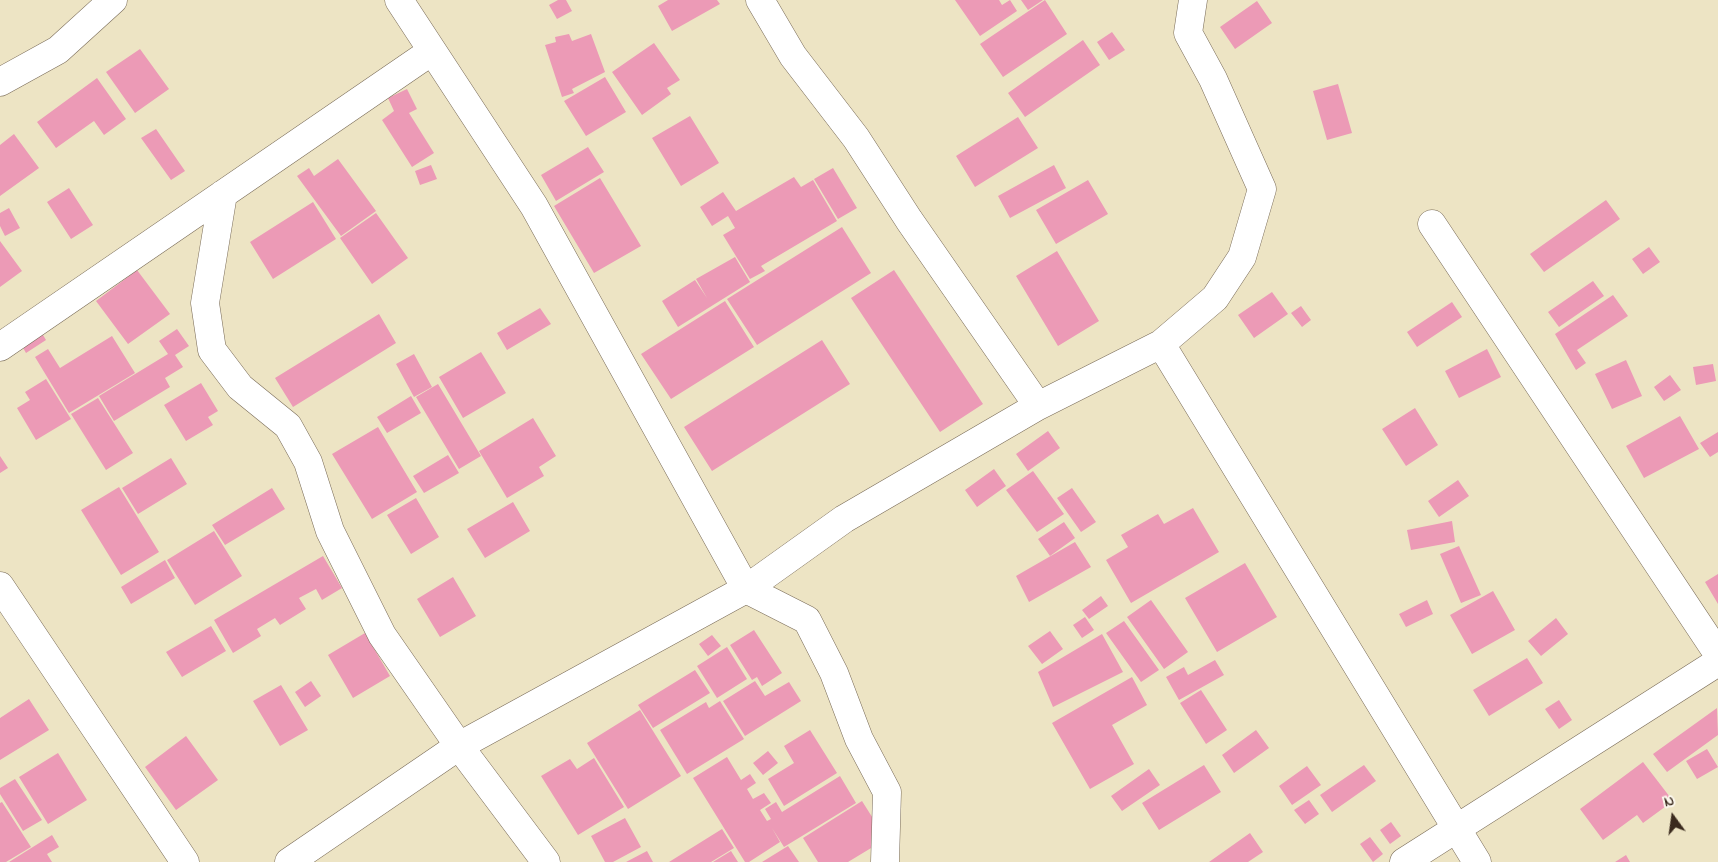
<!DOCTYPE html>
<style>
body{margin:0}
#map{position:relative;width:1718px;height:862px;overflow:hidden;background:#ede4c4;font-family:"Indie Flower",sans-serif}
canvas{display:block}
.north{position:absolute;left:1648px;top:792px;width:50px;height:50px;-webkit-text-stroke:4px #fbf7ec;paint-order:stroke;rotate:346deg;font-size:14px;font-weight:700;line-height:20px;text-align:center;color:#3b2a1e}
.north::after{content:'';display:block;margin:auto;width:18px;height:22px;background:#3b2a1e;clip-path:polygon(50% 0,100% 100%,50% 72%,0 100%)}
</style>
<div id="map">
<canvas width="1718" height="862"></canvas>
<div class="north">N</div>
</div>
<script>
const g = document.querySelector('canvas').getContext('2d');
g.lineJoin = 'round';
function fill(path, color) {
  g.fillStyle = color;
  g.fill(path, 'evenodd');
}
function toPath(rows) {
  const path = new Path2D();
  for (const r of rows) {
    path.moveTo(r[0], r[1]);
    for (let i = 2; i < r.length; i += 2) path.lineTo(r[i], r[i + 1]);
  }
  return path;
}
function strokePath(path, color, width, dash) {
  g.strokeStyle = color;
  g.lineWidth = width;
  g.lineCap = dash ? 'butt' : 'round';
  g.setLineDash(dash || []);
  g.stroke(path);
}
const building = toPath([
 [558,0,566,0,572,11,557,19,549,5],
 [668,0,717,0,720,4,672,31,658,6],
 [955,0,999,0,1002,5,1010,0,1017,11,980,36],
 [1021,0,1043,0,1028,10],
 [1045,0,1067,34,1003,77,980,44],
 [1257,1,1272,23,1235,49,1220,27],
 [1112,32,1125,50,1109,60,1097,42],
 [569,34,572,41,591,34,605,72,572,89,574,93,562,97,545,45,556,42,555,37],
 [1083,40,1100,65,1025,117,1008,93],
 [654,43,680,80,667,88,671,94,642,115,612,72],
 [140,49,169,89,135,113,106,72],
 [605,77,626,112,586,136,564,101],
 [97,78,126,119,104,135,94,121,56,148,37,122],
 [1338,84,1352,133,1327,140,1313,91],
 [407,89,417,109,409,113,434,153,412,167,382,120,394,111,388,98],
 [690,116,719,163,681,186,652,138],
 [1018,117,1038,148,975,187,956,156],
 [156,129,185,171,171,180,141,138],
 [14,134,39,168,0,196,0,145],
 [588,147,604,172,556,201,541,175],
 [338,159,376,211,341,236,297,176,309,168,314,176],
 [431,165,437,179,420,185,415,171],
 [1054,165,1066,188,1010,218,998,196],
 [833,168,857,208,838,219,814,179],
 [794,177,801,187,813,180,837,221,761,266,765,271,750,279,723,235,735,228,728,216,712,226,700,207,723,192,736,211],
 [600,178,641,246,594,273,554,206],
 [1088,180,1108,214,1056,244,1036,210],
 [69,188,93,225,71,239,47,202],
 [1606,200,1620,219,1544,272,1530,254],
 [313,202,336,239,273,279,250,242],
 [9,208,20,228,5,236,0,226,0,213],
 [376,213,408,258,372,284,340,238],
 [842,227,871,273,757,345,727,299],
 [0,241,22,271,0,287],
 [1649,247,1660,262,1643,274,1632,259],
 [1057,251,1099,321,1058,346,1016,276],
 [735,257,750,282,678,327,662,301,695,280,707,298,696,279],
 [137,270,170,314,128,344,96,301],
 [894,270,983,404,940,432,851,298],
 [1593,281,1604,296,1559,327,1548,312],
 [1272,292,1288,314,1254,338,1238,315],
 [1613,295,1628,316,1577,350,1586,363,1576,370,1555,334],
 [725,301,754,347,671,399,641,354],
 [1452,302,1462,317,1417,347,1407,332],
 [1301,306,1311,320,1302,327,1291,313],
 [540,308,551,324,507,350,497,333],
 [379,314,396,343,293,407,275,378],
 [37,325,46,340,26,353,17,337],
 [177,329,189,346,175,355,183,367,165,378,170,387,114,421,99,396,168,354,159,341],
 [112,336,135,373,69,413,35,357,48,349,60,368],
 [822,340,850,384,712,471,684,427],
 [1487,349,1501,377,1459,398,1445,371],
 [481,352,506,393,463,418,439,377],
 [414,354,432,387,414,397,396,364],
 [1626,360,1642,396,1612,409,1595,374],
 [1713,364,1716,381,1696,385,1693,367],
 [1670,375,1681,390,1664,401,1654,387],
 [46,379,71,419,36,440,17,408,30,400,25,392],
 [201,383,218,411,208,417,213,425,186,441,164,405],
 [438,384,481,456,459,469,416,397],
 [411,396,421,413,387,433,377,417],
 [98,398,133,453,106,470,71,414],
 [1415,408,1438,445,1406,466,1382,429],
 [1680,416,1699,449,1644,478,1626,446],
 [533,418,556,456,539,467,544,476,507,498,479,451],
 [378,427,417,492,372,519,332,454],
 [1048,431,1060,448,1028,471,1016,454],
 [1718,432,1718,452,1710,457,1700,443],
 [448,455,459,473,424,493,413,476],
 [0,456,8,468,0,473],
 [171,458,187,484,138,514,122,488],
 [994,469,1006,486,977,507,965,490],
 [1033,471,1064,514,1037,532,1006,490],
 [1458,480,1469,496,1439,517,1428,501],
 [119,487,159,552,121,575,81,510],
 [272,488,285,509,225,545,212,525],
 [1072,488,1096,522,1081,532,1057,498],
 [416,498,439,537,411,554,387,515],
 [513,502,530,531,485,558,467,529],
 [1193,508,1219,552,1131,603,1106,560,1128,547,1121,535,1158,514,1164,524],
 [1452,521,1455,542,1411,550,1407,530],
 [1064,522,1075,538,1050,556,1038,539],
 [214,531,242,576,195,605,167,560],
 [1075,542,1091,567,1029,602,1016,576],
 [1459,546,1481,595,1461,603,1440,554],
 [323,556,342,588,322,600,316,589,299,598,306,609,280,625,275,618,257,629,261,636,233,653,214,620],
 [165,560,175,578,131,604,121,587],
 [1245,563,1277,617,1217,652,1185,598],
 [1718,574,1718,604,1705,582],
 [453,577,476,616,440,637,417,599],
 [1493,591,1515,630,1472,654,1450,615],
 [1101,596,1108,606,1089,619,1082,610],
 [1151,600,1188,652,1164,669,1127,617],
 [1427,600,1433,614,1406,627,1399,614],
 [1085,617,1094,630,1082,638,1073,625],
 [1556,618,1568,634,1541,656,1528,641],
 [1124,621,1159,670,1141,682,1106,633],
 [211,626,226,651,182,677,166,652],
 [754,630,782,673,762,686,757,677,752,680,730,645],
 [1050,631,1063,649,1042,664,1028,646],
 [365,633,390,676,353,698,328,655],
 [1102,634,1123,672,1053,707,1038,672],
 [712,635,721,646,708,656,699,644],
 [727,647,747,679,717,698,697,666],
 [1527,658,1543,683,1489,716,1473,690],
 [1215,660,1224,675,1179,700,1166,677,1184,667,1188,675],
 [695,670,710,693,653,728,638,705],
 [1132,677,1147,705,1112,725,1134,764,1090,789,1052,723],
 [311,681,321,696,305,707,295,692],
 [755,681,765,696,789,682,801,701,745,736,723,701],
 [281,685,308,730,280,746,253,701],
 [1201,690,1227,730,1206,744,1180,703],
 [29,699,49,730,0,760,0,718],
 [1559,700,1572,720,1559,729,1545,709],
 [720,701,744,739,687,774,660,730,706,702,709,708],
 [1717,708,1718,735,1667,772,1653,754],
 [640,710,681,776,628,809,587,743],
 [810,730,837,773,784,806,768,779,794,763,784,746],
 [1256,730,1269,748,1234,773,1222,755],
 [186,736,218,780,176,810,145,767],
 [1707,749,1718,767,1697,779,1686,761],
 [768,751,778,763,763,775,753,763],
 [58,753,87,800,48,824,19,777],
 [727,757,741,780,750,774,756,783,747,789,753,799,764,793,771,803,760,810,767,821,771,819,765,809,776,802,782,812,840,776,856,803,784,847,772,828,780,842,749,862,745,862,693,778],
 [594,758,624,807,578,835,541,776,570,759,577,769],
 [1643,762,1673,801,1643,823,1637,815,1603,840,1580,809],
 [1204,765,1221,792,1159,830,1142,803],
 [1364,765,1376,781,1332,812,1320,795],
 [1307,766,1321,785,1292,805,1279,786],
 [1149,769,1160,785,1122,811,1111,796],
 [15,779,42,820,23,831,0,794,0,788],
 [1309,800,1319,814,1305,824,1294,810],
 [862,801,886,839,848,862,818,862,803,838],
 [2,802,31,847,6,862,0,862,0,803],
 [625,818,641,847,613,862,605,862,591,836],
 [1391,822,1401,836,1390,844,1380,830],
 [722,829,734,848,711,862,669,862],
 [1250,833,1263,852,1248,862,1209,862],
 [52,835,59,847,47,854,52,862,9,862],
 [1370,837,1383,854,1373,862,1360,844],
 [788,846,799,862,762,862],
 [647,851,653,862,626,862],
 [731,851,738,862,713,862],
 [1626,855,1630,862,1615,862]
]);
const minor = toPath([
 [399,0,534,206,746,589,807,620,834,673,859,739,887,792,885,862],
 [0,82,58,50,113,0],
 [223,194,205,303,212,350,240,387,288,426,308,462,330,531,382,635,459,746,546,862],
 [1432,224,1718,654],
 [1161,344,1477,862],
 [0,347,432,51],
 [1038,406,1161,344,1215,298,1242,257,1262,189,1213,79,1188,33,1193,0],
 [0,586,185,862],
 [289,862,459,746,746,589,844,519,1038,406,909,220,856,138,793,56,760,0],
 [1404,862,1718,662]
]);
fill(building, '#ec9ab6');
strokePath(minor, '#796b58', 29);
strokePath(minor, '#fff', 28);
</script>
